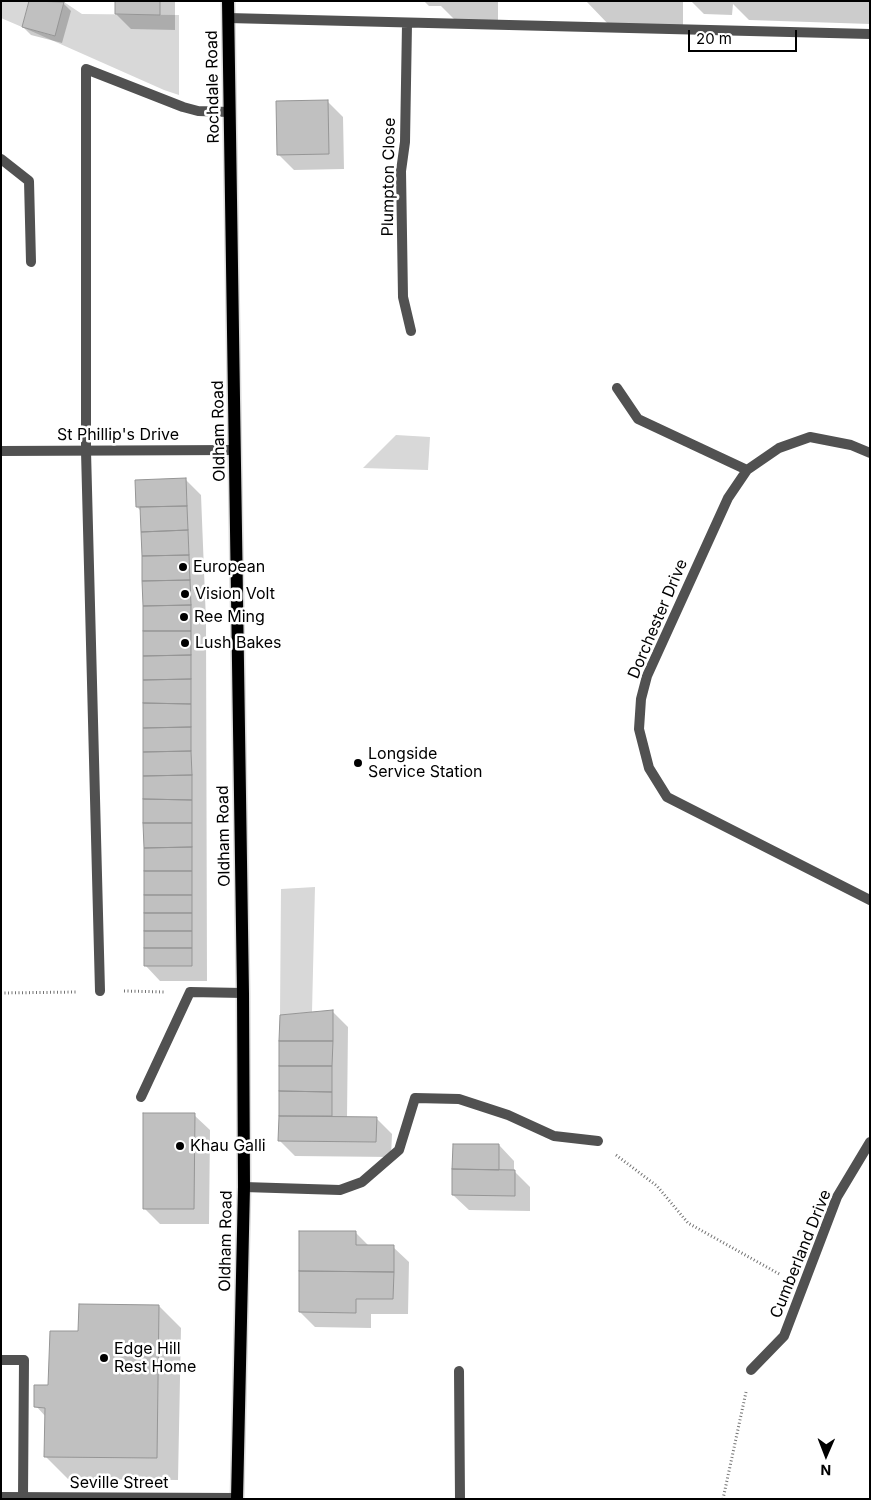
<!DOCTYPE html>
<style>
body{margin:0}
#map{position:relative;width:871px;height:1500px;overflow:hidden;background:#fff;font-family:Inter,sans-serif}
canvas{display:block}
.frame{position:absolute;inset:0;border:2px solid #000;pointer-events:none}
.north{position:absolute;left:801px;top:1430px;width:50px;height:50px;-webkit-text-stroke:4px #fff;paint-order:stroke;rotate:181deg;font-size:14px;font-weight:700;line-height:20px;text-align:center;color:#000}
.north::after{content:'';display:block;margin:auto;width:18px;height:22px;background:#000;clip-path:polygon(50% 0,100% 100%,50% 72%,0 100%)}
.scale{position:absolute;left:688px;top:30px;width:109px;height:22px;box-sizing:border-box;border:2px solid #000;border-top:0;padding-left:6px;font-size:15px;line-height:18px;white-space:nowrap;color:#000;-webkit-text-stroke:4px #fff;paint-order:stroke}
</style>
<div id="map">
<canvas width="871" height="1500"></canvas>
<div class="frame"></div>
<div class="north">N</div>
<div class="scale">20 m</div>
</div>
<script>
const g = document.querySelector('canvas').getContext('2d');
g.lineJoin = 'round';
function fill(path, color) {
  g.fillStyle = color;
  g.fill(path, 'evenodd');
}
function toPath(rows) {
  const path = new Path2D();
  for (const r of rows) {
    path.moveTo(r[0], r[1]);
    for (let i = 2; i < r.length; i += 2) path.lineTo(r[i], r[i + 1]);
  }
  return path;
}
function strokePath(path, color, width, dash) {
  g.strokeStyle = color;
  g.lineWidth = width;
  g.lineCap = dash ? 'butt' : 'round';
  g.setLineDash(dash || []);
  g.stroke(path);
}
function label(font, color, halo, rows, align = 'center') {
  g.font = font + ' Inter,sans-serif';
  g.lineWidth = 5;
  g.setLineDash([]);
  g.textBaseline = 'middle';
  g.strokeStyle = halo;
  g.fillStyle = color;
  for (const [text, x, y, turn = 0] of rows) {
    g.save();
    g.translate(x, y);
    g.rotate((+turn || 0) * Math.PI / 180);
    g.textAlign = isNaN(turn) ? turn : align;
    if (halo) g.strokeText(text, 0, 0);
    g.fillText(text, 0, 0);
    g.restore();
  }
}
const green = toPath([
 [1,1,29,1,22,27,54,36,64,2,82,14,179,15,179,95,164,90,22,27,1,18],
 [396,435,430,437,428,470,363,468],
 [315,887,312,1012,280,1015,281,889]
]);
const shadow = toPath([
 [30,1,56,1,63,3,71,11,62,43,31,35,23,27],
 [116,1,175,1,175,30,131,29,116,14],
 [424,1,498,1,498,21,456,21,441,6,429,6],
 [586,1,683,1,683,28,610,26],
 [691,1,870,1,870,24,749,20,733,4,732,15,704,14],
 [327,101,343,117,344,169,294,170,278,154],
 [186,480,201,495,206,621,207,981,160,981,145,965,144,606,141,511,137,507],
 [333,1012,348,1027,347,1118,376,1118,392,1134,391,1157,295,1156,280,1141,281,1016],
 [194,1115,210,1130,209,1224,160,1224,144,1208],
 [499,1145,514,1161,514,1171,530,1187,530,1211,469,1210,453,1195],
 [356,1233,369,1246,393,1247,409,1262,408,1314,371,1314,371,1328,315,1327,300,1312],
 [159,1306,181,1328,178,1480,68,1479,46,1457,46,1417,36,1406,49,1386]
]);
const building = toPath([
 [29,1,64,2,55,36,22,27,29,1],
 [115,1,160,1,160,15,115,14,115,1],
 [328,100,329,154,277,155,276,101,328,100],
 [186,478,187,506,136,507,135,480,186,478],
 [187,506,188,530,141,532,140,507,187,506],
 [188,530,189,555,142,556,141,532,188,530],
 [189,555,190,580,142,581,142,556,189,555],
 [190,580,191,605,143,606,142,581,190,580],
 [191,605,191,631,143,631,143,606,191,605],
 [143,631,191,631,191,655,143,656,143,631],
 [191,655,191,679,143,680,143,656,191,655],
 [191,679,191,704,143,703,143,680,191,679],
 [143,703,191,704,191,727,143,728,143,703],
 [191,727,191,751,143,752,143,728,191,727],
 [191,751,192,775,143,776,143,752,191,751],
 [192,775,192,800,143,799,143,776,192,775],
 [143,799,192,800,192,823,143,823,143,799],
 [143,823,192,823,192,847,144,848,143,823],
 [192,847,192,871,144,871,144,848,192,847],
 [144,871,192,871,192,895,144,895,144,871],
 [144,895,192,895,192,913,144,913,144,895],
 [144,913,192,913,192,931,144,931,144,913],
 [144,931,192,931,192,948,144,948,144,931],
 [144,948,192,948,192,966,144,966,144,948],
 [333,1010,333,1041,279,1041,280,1015,333,1010],
 [279,1041,333,1041,332,1066,279,1066,279,1041],
 [279,1066,332,1066,332,1092,279,1091,279,1066],
 [279,1091,332,1092,332,1116,279,1116,279,1091],
 [143,1113,195,1113,194,1209,143,1209,143,1113],
 [279,1116,377,1117,376,1142,278,1141,279,1116],
 [453,1144,499,1144,499,1170,452,1169,453,1144],
 [452,1169,515,1170,515,1196,452,1195,452,1169],
 [299,1231,356,1231,356,1245,394,1245,394,1272,299,1271,299,1231],
 [299,1271,394,1272,393,1299,356,1299,356,1313,299,1312,299,1271],
 [79,1304,159,1305,157,1458,44,1457,45,1408,34,1407,34,1385,48,1385,50,1331,78,1331,79,1304]
]);
const path = toPath([
 [124,991,165,992],
 [1,993,77,992],
 [616,1155,657,1186,688,1223,781,1275],
 [723,1499,746,1392]
]);
const service = toPath([
 [1,159,29,181,31,262],
 [100,991,86,451,86,69,183,107,198,111,229,112],
 [141,1097,190,992,243,993],
 [1,1360,24,1360,23,1497],
 [459,1371,460,1499]
]);
const minor = toPath([
 [228,18,870,34],
 [407,24,405,142,401,171,403,297,411,331],
 [617,388,638,419,747,470],
 [1,451,235,450],
 [870,453,851,445,810,437,779,448,747,470,728,498,647,676,641,699,639,729,649,768,667,797,870,900],
 [244,1187,340,1190,362,1182,399,1150,415,1098,459,1099,508,1115,554,1136,598,1141],
 [751,1370,784,1336,837,1197,870,1142],
 [1,1497,237,1498]
]);
const primary = toPath([
 [228,1,243,993,244,1187,237,1499]
]);
const markers = [
 [183,567,5,"#000"],
 [185,594,5,"#000"],
 [184,617,5,"#000"],
 [185,643,5,"#000"],
 [358,763,5,"#000"],
 [180,1146,5,"#000"],
 [104,1358,5,"#000"]
];
const streetNames = [
 ["Rochdale Road",213,87,-91],
 ["Plumpton Close",389,177,-89],
 ["Oldham Road",219,431,-91],
 ["St Phillip's Drive",118,435],
 ["Dorchester Drive",658,619,-67],
 ["Oldham Road",224,836,-91],
 ["Oldham Road",226,1241,-89],
 ["Cumberland Drive",801,1254,-68],
 ["Seville Street",119,1483]
];
const poiNames = [
 ["European",193,567],
 ["Vision Volt",195,594],
 ["Ree Ming",194,617],
 ["Lush Bakes",195,643],
 ["Longside",368,754],
 ["Service Station",368,772],
 ["Khau Galli",190,1146],
 ["Edge Hill",114,1349],
 ["Rest Home",114,1367]
];
fill(green, '#d8d8d8');
fill(shadow, '#0003');
fill(building, '#c0c0c0');
strokePath(building, '#959595', 1);
strokePath(primary, '#dbdbdb', 15);
strokePath(path, '#737373', 3, [1, 2.5]);
strokePath(service, '#515151', 10);
strokePath(minor, '#515151', 10);
strokePath(primary, '#000', 12);
for (const [x, y, r, color] of markers) {
  const dot = new Path2D();
  dot.arc(x, y, r, 0, 2 * Math.PI);
  g.fillStyle = color;
  g.fill(dot);
  strokePath(dot, '#fff', 2);
}
label('16px', '#000', '#fff', streetNames);
label('16px', '#000', '#fff', poiNames, 'left');
</script>
